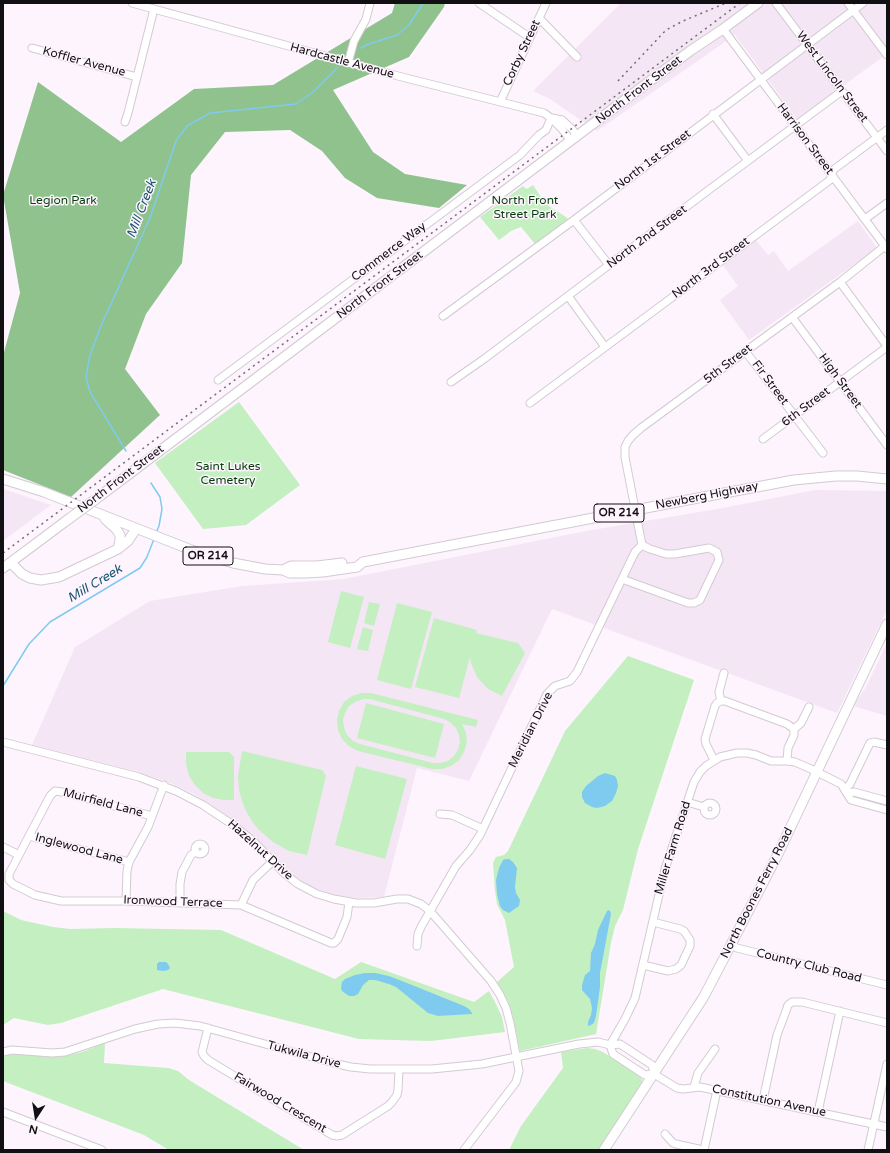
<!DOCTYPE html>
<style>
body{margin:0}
#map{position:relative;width:890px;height:1153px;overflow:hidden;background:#fdf4fe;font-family:"Varela Round",sans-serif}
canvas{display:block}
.frame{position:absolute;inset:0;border:4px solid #120f12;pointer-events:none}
.north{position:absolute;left:16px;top:1097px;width:40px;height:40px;-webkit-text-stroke:3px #fdf4fe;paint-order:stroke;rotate:192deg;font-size:11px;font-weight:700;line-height:16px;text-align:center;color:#120f12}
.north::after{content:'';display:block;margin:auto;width:14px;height:18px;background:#120f12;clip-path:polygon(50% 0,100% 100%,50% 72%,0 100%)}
</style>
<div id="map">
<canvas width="890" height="1153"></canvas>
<div class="frame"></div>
<div class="north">N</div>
</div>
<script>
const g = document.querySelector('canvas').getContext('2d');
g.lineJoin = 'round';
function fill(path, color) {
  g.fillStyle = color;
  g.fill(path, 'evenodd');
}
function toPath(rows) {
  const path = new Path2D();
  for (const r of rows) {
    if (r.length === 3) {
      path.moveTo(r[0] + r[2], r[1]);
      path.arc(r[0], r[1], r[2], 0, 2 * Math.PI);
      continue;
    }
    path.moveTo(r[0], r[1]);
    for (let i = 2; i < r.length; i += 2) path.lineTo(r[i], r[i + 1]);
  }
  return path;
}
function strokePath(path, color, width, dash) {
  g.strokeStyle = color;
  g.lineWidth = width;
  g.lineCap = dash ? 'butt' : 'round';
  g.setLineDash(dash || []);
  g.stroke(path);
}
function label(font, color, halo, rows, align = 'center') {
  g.font = font + ' "Varela Round",sans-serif';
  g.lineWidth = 3;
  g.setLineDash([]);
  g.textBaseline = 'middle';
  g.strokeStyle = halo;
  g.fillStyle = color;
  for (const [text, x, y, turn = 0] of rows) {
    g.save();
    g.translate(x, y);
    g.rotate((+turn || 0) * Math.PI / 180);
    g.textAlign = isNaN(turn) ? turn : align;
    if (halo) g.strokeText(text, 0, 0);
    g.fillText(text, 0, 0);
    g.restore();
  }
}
const built = toPath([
 [621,3,887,3,887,54,797,119,735,35,597,131,550,99,533,91],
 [858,221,877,248,749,340,720,300,738,286,722,264,756,240,768,255,774,251,788,271],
 [3,489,51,505,3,541],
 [815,490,887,491,887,610,837,713,552,609,469,781,417,768,384,897,357,898,340,896,326,892,310,886,294,876,278,862,255,838,226,815,194,794,168,782,139,772,32,745,75,647,150,601,242,586,344,579,586,531,723,508],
 [887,643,887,716,853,706,866,687]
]);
const green = toPath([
 [533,185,545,203,552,208,566,217,568,219,535,244,521,227,511,231,499,240,480,217,523,186,525,188,527,189],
 [239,402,300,485,246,525,203,529,155,463],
 [341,591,364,597,350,648,328,642],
 [369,602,380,604,374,626,364,623],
 [397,603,432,612,411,689,377,680],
 [434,618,477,630,476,633,518,643,525,653,502,696,488,689,477,677,471,663,470,657,459,698,415,687],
 [363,627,373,630,368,651,357,649],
 [628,656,694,680,638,849,623,910,615,926,611,943,596,1034,520,1051,513,1017,508,1001,497,982,514,967,505,920,497,904,495,891,493,863,496,857,504,855,508,851,565,731],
 [361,693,371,693,478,720,476,727,462,724,466,733,467,742,464,752,459,760,451,766,442,769,432,769,358,751,349,746,342,739,338,730,337,720,339,711,344,702,352,696],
 [363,699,370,699,444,719,450,722,456,728,459,735,460,742,458,750,454,756,448,761,440,763,433,763,360,744,353,741,347,735,344,728,343,720,345,713,349,706,355,702],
 [366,703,444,724,435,758,357,738],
 [242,751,322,770,326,776,307,855,289,851,273,842,258,829,252,821,246,811,242,801,239,790,238,776],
 [186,752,229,752,234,757,234,800,223,800,213,798,203,793,195,785,189,776,186,763],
 [356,766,407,779,385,859,335,845],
 [3,911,21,920,53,927,70,929,114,928,221,930,335,979,361,962,474,1002,489,991,496,1004,502,1017,505,1032,431,1041,359,1039,163,989,61,1023,48,1025,14,1018,3,1025],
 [105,1043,104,1063,168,1068,178,1071,189,1080,304,1150,169,1150,144,1135,3,1081,3,1057,7,1055,18,1054,50,1057,65,1056,82,1052],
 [587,1048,595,1049,603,1052,639,1076,642,1079,642,1083,599,1150,509,1150,521,1126,563,1068,561,1052]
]);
const forest = toPath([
 [395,3,445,3,444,7,409,57,333,90,373,152,405,174,467,185,439,208,377,198,345,178,322,151,290,130,225,132,191,175,182,263,146,314,125,369,160,415,71,497,3,470,3,356,20,293,3,195,38,82,121,142,194,89,273,85,392,13]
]);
const water = toPath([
 [605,773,615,776,617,780,618,786,616,793,612,801,605,806,597,808,592,807,585,803,582,797,582,792,586,786,598,776],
 [506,859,509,859,513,862,517,868,515,887,516,893,520,900,519,906,516,908,509,913,503,910,500,906,497,894,496,880,499,868,503,860],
 [609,910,610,911,611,914,600,973,600,987,596,1016,594,1023,589,1026,588,1025,588,1022,591,1015,592,1008,590,999,582,990,582,985,585,975,590,971,591,953,595,944,598,930,607,911],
 [159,962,166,962,168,964,170,968,168,970,163,971,157,970,157,964],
 [365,973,375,973,389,976,407,983,464,1006,469,1009,472,1013,472,1014,438,1016,428,1013,396,987,389,984,375,980,369,980,363,985,358,994,354,996,349,996,342,991,341,988,342,982,345,979,355,975]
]);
const stream = toPath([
 [361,48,366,45,397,35,409,25,423,3],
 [126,451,90,392,86,377,90,355,100,328,150,218,176,141,187,126,210,113,296,104,313,92,337,68],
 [151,483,160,497,162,509,159,526,156,533],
 [3,686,29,644,50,622,140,568,147,557,154,539]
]);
const minor = toPath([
 [132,3,398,76,544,113,551,118,562,129,571,141],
 [479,3,529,37],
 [776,3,887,151],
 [848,3,887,55],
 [539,18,577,57],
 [723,29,887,249],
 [32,48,137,77],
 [348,63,354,41,366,19,370,3],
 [500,102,546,3],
 [713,114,748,161],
 [552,118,562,120,572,129,577,136],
 [125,122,128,113,154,9],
 [865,219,887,203],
 [574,220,609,265],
 [840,282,887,346],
 [568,296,605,347],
 [443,316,574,220,863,3],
 [792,317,887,445],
 [745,351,823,453],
 [218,380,520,155,539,135,546,130,551,118],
 [451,382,484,359,710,189,842,91],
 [530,403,830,180,833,170,887,130],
 [763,439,887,347],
 [622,579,688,603,694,603,700,600,719,560,717,552,709,548,675,554,666,554,650,549,642,545],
 [721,701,725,701,787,724,794,729],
 [794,729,801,723,809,707],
 [3,742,139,777,176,791,203,805,233,825,253,841,285,874,298,884,317,894,334,899,356,903,374,903,397,899,408,899,421,904,430,911,491,981,500,995,506,1008,510,1023,519,1071,516,1082,464,1150],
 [714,760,706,744,705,739,715,706,717,703,721,701,719,692,724,673],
 [787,761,788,748,794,735,794,729],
 [845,789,850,784,870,743,874,742,887,745],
 [847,793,854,792,887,801],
 [687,802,704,807],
 [710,809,6],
 [440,814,452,815,483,829],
 [152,816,62,792,55,791,50,796,9,874,9,880,13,884,35,895,61,901,126,901,241,905,331,943,334,943,338,939,347,917,349,902],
 [29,836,129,862],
 [200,849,5],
 [3,847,19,855],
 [126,901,127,871,129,862,148,827,164,785],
 [180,902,180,884,182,872,191,855,196,852],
 [241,905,253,880,272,862],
 [731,945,737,948,887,985],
 [417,946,418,934,421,927,456,866,470,850,480,835,547,694,555,686,570,681,577,672,635,552,642,545,625,457,625,447,628,441,633,435,641,428,840,282,885,246],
 [643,965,668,971,676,969,681,965,690,946,690,940,684,931,680,929,653,922],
 [208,1028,202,1052,204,1056,208,1060,332,1135,337,1136,342,1135,388,1106,392,1102,397,1095,398,1090,399,1069],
 [610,1045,625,1019,635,998,665,869,694,782,700,772,706,766,720,757,737,753,747,753,756,755,771,761,787,761,795,762,811,769,841,784,851,800,887,810],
 [610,1045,613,1054,645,1075,654,1074],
 [3,1052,12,1050,52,1053,65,1052,135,1029,158,1024,175,1023,200,1026,337,1064,351,1067,370,1069,432,1069,482,1064,579,1044,598,1042,610,1045,620,1044,652,1065,654,1074],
 [654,1074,677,1088,683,1089,700,1087,887,1127],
 [694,1087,698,1073,715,1049],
 [763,1100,777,1035,786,1011,788,1005,792,1002,802,1002,887,1023],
 [3,1112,102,1150],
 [818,1112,840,1011],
 [665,1134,673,1143,676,1144,703,1150],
 [704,1150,717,1090],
 [868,1150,887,1064]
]);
const major = toPath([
 [3,479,44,492,194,551,233,563,265,569,283,570,291,566,317,566,342,563],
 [100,496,594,123,690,51,723,29,758,3],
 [105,519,116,529,120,535,120,540,118,549],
 [11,563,22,574,30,578,41,580,59,577,118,549,128,541,136,529],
 [3,568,66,521],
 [283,570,290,573,305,573,323,572,357,567,363,562,719,494,794,480,836,476,857,476,887,479],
 [604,1150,703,998,710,985,777,856,887,624]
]);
const rail = toPath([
 [618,81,666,30,683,21,726,3],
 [3,553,740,3]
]);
const majorBridge = toPath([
 [66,521,100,496]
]);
const shields = [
 [619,513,50],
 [208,556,50]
];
const shieldNames = [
 ["OR 214",619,513],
 ["OR 214",208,556]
];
const streetNames = [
 ["Corby Street",522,53,-65],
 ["Hardcastle Avenue",342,61,15],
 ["Koffler Avenue",84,62,15],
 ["West Lincoln Street",832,77,53],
 ["North Front Street",639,90,-37],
 ["Harrison Street",805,139,53],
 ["North 1st Street",653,160,-37],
 ["North 2nd Street",647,237,-37],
 ["Commerce Way",389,252,-37],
 ["North 3rd Street",711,268,-37],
 ["North Front Street",380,285,-37],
 ["5th Street",728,364,-37],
 ["High Street",840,381,54],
 ["Fir Street",770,383,53],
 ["6th Street",806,407,-37],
 ["North Front Street",121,479,-37],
 ["Newberg Highway",707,496,-11],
 ["Meridian Drive",531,730,-63],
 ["Muirfield Lane",103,803,15],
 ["Miller Farm Road",673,848,-73],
 ["Inglewood Lane",79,849,15],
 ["Hazelnut Drive",260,850,42],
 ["North Boones Ferry Road",757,893,-63],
 ["Ironwood Terrace",173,902,2],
 ["Country Club Road",809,966,14],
 ["Tukwila Drive",304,1055,15],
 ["Constitution Avenue",769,1101,12],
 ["Fairwood Crescent",280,1103,31]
];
const parkNames = [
 ["Legion Park",63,201],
 ["North Front",525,201],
 ["Street Park",525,215],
 ["Saint Lukes",228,467],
 ["Cemetery",228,481]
];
const waterNames = [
 ["Mill Creek",142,209,-69],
 ["Mill Creek",95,584,-31]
];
fill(built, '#f5e6f5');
fill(green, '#c3efc1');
fill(forest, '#8fc28d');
fill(water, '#7fcbef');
strokePath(stream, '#7fcbef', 1.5);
strokePath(minor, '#d3cad3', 9);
strokePath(major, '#d3cad3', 11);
strokePath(minor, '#fff', 7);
strokePath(major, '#fff', 9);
strokePath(rail, '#736d73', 1.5, [2, 4]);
strokePath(majorBridge, '#d3cad3', 11, []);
strokePath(majorBridge, '#fff', 9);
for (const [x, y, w] of shields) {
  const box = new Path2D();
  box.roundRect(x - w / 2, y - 9, w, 18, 3);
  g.fillStyle = '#fdf4fe';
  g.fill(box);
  strokePath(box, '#120f12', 1);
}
label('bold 11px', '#120f12', null, shieldNames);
label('12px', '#120f12', '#fdf4fe', streetNames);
label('12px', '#053d0a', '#fdf4fe', parkNames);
label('italic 13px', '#18556e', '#fdf4fe', waterNames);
</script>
